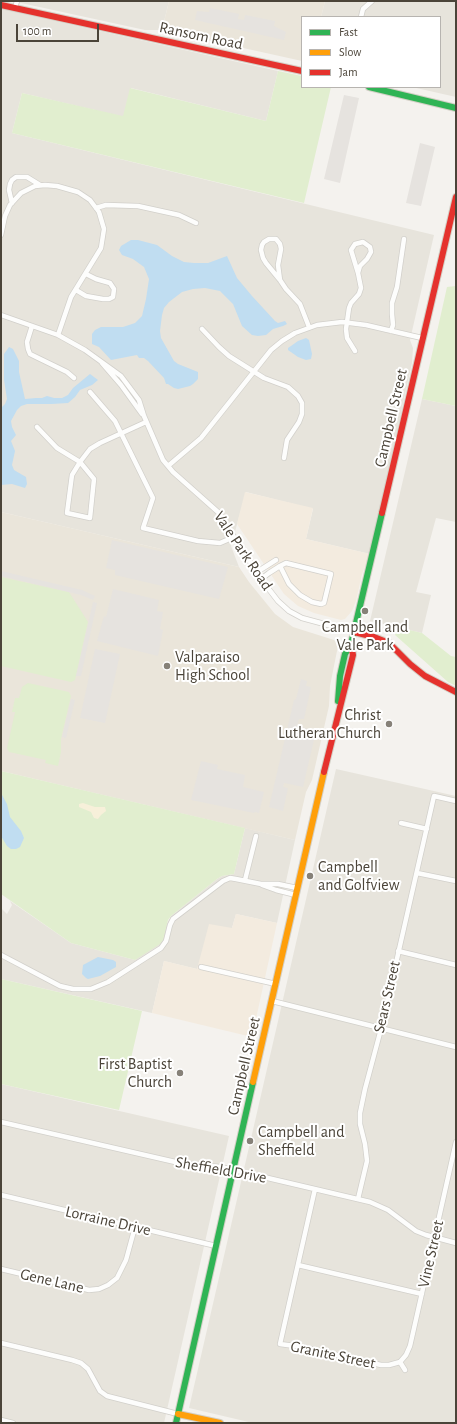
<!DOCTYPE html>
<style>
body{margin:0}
#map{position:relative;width:457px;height:1424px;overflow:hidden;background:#f4f2ee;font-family:"Alegreya Sans",sans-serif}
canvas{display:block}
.frame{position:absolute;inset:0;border:2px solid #4b4439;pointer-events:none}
.legend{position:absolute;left:301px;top:16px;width:140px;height:72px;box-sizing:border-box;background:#fff;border:1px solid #b7b4b0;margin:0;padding:5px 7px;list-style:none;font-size:12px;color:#4b4439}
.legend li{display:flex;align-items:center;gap:8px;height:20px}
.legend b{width:20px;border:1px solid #b7b4b0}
.scale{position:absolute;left:16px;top:24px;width:83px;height:18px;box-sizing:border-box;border:2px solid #4b4439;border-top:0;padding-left:5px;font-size:12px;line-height:14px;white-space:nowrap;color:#4b4439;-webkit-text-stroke:3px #fff;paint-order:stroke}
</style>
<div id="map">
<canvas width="457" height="1424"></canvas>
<div class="frame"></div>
<ul class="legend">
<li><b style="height:5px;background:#30b455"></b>Fast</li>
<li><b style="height:5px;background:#ff9f0a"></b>Slow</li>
<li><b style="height:5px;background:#e5322d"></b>Jam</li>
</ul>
<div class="scale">100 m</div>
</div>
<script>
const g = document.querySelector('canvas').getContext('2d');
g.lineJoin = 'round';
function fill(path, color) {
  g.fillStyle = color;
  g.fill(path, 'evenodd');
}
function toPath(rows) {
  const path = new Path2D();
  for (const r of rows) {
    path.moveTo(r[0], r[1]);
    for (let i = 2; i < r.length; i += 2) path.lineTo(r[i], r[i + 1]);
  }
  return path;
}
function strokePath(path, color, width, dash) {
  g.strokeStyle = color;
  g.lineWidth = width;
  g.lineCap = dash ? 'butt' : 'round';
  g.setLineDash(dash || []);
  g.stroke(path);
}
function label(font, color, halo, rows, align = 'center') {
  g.font = font + ' "Alegreya Sans",sans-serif';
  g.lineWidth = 4;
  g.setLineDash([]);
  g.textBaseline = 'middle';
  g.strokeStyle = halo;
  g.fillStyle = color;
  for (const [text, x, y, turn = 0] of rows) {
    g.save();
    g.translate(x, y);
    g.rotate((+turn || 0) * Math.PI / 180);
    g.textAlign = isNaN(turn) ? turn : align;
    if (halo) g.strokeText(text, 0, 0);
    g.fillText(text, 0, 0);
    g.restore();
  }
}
const residential = toPath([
 [12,1,169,1,162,30,145,30],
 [325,1,456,1,456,97,412,87,440,87,440,17,321,17],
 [1,9,278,71,266,121,131,88,124,117,22,93,12,133,434,235,410,340,413,348,412,363,370,554,306,539,313,509,246,492,231,546,239,567,1,512],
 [422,399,456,406,456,522,436,518,416,592,431,595,422,633,370,621],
 [336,769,456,796,456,1423,253,1423,189,1408],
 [245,828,295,840,277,923,236,914,232,928,197,969,164,961,152,1013,1,979,1,908,7,914,12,905,10,901,71,943,135,960,166,925,171,916,217,879,222,876,234,874],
 [1,1084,229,1136,164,1423,1,1423]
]);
const commercial = toPath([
 [245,492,313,508,306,539,370,554,362,574,356,601,352,611,345,619,341,620,314,613,298,606,284,594,237,524],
 [236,914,277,923,252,1037,152,1013,164,961,197,969,209,924,232,928]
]);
const education = toPath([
 [169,1,325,1,321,17,302,17,302,61,162,30],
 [1,512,239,567,249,582,275,614,293,627,334,640,338,644,338,646,330,686,329,706,312,780,306,792,295,840,1,771]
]);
const green = toPath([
 [278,71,302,76,302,87,331,87,304,203,12,133,22,93,123,116,130,88,266,121],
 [456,286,456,406,422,399,447,287],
 [1,577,69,592,88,622,75,680,71,682,1,666],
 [397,627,422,633,451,656,456,657,456,686,448,682,395,635],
 [28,683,69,692,71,696,61,739,61,752,58,766,45,763,46,760,9,752,7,748,15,712,12,712,15,698,19,698,22,687],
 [1,771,245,828,234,874,222,876,217,879,171,916,168,920,163,941,160,944,135,960,71,943,1,894],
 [1,979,142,1011,119,1110,1,1084]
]);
const sand = toPath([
 [83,803,95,807,105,807,106,811,101,815,98,819,94,818,91,812,79,807,79,804]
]);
const parking = toPath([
 [210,8,239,14,238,19,244,20,245,15,275,21,274,26,286,32,284,40,195,20,197,11,209,12],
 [344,95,359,98,340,183,324,179],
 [420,143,435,147,421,206,406,203],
 [112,540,228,567,219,599,115,575,115,570,106,568],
 [1,571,82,590,95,596,93,600,81,595,1,576],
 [113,589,159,600,157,611,163,612,160,629,163,630,158,656,97,641,104,616,106,617],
 [93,602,97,603,81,676,76,676],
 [95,649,120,654,105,723,80,718],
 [301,679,307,681,306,686,311,687,304,719,299,719,297,726,316,731,303,787,284,783,283,787,288,788,283,811,269,807,294,700,296,699],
 [71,699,75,700,66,738,62,737],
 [201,761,218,765,217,769,245,775,243,787,264,792,259,813,255,812,254,813,191,800]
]);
const water = toPath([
 [131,240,138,240,157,245,172,256,184,262,194,263,208,263,227,256,237,278,252,296,275,321,278,323,285,321,287,324,283,326,273,329,266,335,258,336,252,335,242,326,233,304,220,291,205,288,193,289,182,292,169,302,164,308,162,315,160,331,161,338,174,361,178,364,198,372,198,379,193,384,190,386,178,389,174,388,168,384,166,384,164,378,148,361,144,358,139,358,137,355,111,360,99,347,92,344,92,334,95,330,101,327,123,327,135,323,142,316,146,299,149,279,144,267,133,259,122,255,119,250,121,246],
 [306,338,309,340,312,354,311,359,306,360,298,357,288,350,288,348,291,346,298,341],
 [9,347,13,349,19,361,19,372,25,399,36,398,42,398,47,396,54,398,62,398,68,395,73,388,90,374,98,380,92,385,80,390,75,397,68,403,52,404,27,404,21,406,17,410,11,421,12,427,16,435,11,441,15,451,12,465,14,470,26,477,27,484,25,488,12,484,1,485,1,408,5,404,7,399,4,380,4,354],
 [1,793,7,804,10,817,21,831,24,838,20,847,16,849,11,849,7,846,1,836],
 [98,957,113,960,116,962,116,967,100,976,88,979,86,978,82,974,83,965]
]);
const street = toPath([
 [15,8,17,1],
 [361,17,363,9,372,1],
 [12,203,9,190,10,184,12,180,16,177,27,177,40,185],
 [96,208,106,205,138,206,179,215,196,223],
 [1,235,5,216,10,205,21,193,35,186,45,185,57,186,78,192,90,200,99,212,104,229,101,248,71,297,58,335],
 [280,280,278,265,281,249,280,244,276,239,269,239,264,242,262,245,261,250,263,258,266,263,280,280,286,289,300,304,309,327],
 [76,290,86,296,103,299,109,299,113,297,114,289,110,283,96,279,86,274],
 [1,315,58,335,85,350,121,376,139,400,144,416,163,460,173,472,218,512,261,579,278,601,289,611,302,618,354,632],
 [32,326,27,342,28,349,30,354,67,372,74,378],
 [202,329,219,347,229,356,264,378,288,387,298,396,302,403,302,414,299,422,287,440,284,458],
 [391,331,393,325,392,314,392,303,397,287,404,239],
 [355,351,347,338,346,329,349,308,351,303,359,294,361,288,358,273,351,250,355,244,363,242,370,247,371,252,367,259,360,266,358,273],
 [102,363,121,385,142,414],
 [90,392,115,421,153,498,143,528,198,541,220,543,234,537],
 [37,427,57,448,80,462,94,479,90,518,67,513,72,475,80,462,90,449,100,443,146,422],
 [168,466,201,438,271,350,282,341,295,333,317,325,342,322,366,325,422,338],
 [257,572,276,560],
 [261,579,269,573,280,566,286,563,331,574,324,603,321,604,312,602,300,595,289,584,280,566],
 [401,823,427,829],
 [417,873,456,881],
 [245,880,256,836],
 [262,885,276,890,296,895],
 [398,951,456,965],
 [1,955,60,986,73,989,91,989,108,982,161,948,166,941,170,925,173,919,223,881,230,878,236,879,261,884,278,884,297,888],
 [201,967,276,984],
 [272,1001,456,1047],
 [1,1122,184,1164,221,1167,370,1202,388,1210,416,1231,426,1235,456,1243],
 [315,1189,280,1344,302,1347,381,1365,389,1365,400,1362,406,1355,410,1346,456,1142],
 [1,1195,216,1246],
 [358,1199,367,1161,365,1144,360,1124,360,1113,365,1089,381,1029,434,796,456,801],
 [298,1265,422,1294],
 [1,1269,89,1290,99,1289,108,1285,117,1278,126,1260,135,1227],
 [1,1343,72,1360,81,1363,88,1369,100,1391,107,1396,178,1414],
 [400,1362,405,1370],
 [1,1420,13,1423]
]);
const fast = toPath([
 [369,87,456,108],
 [338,701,340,676,345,654,351,644,382,513],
 [176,1423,253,1082]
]);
const slow = toPath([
 [253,1082,324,772],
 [178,1414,220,1423]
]);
const jam = toPath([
 [1,5,302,71],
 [382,513,456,197],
 [354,632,374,637,389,643,410,664,425,676,456,692],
 [324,772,353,655,351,644]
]);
const markers = [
 [365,611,4,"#868178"],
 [167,666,4,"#868178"],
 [389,724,4,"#868178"],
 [310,876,4,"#868178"],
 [180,1073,4,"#868178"],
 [250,1141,4,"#868178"]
];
const streetNames = [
 ["Ransom Road",201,36,12],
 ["Campbell Street",391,418,-77],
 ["Vale Park Road",243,551,56],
 ["Sears Street",387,997,-77],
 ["Campbell Street",244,1066,-77],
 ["Sheffield Drive",221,1170,10],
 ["Lorraine Drive",108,1221,13],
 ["Vine Street",431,1254,-77],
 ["Gene Lane",52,1281,13],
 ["Granite Street",333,1355,12]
];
const poiNames = [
 ["Campbell and",365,627,"center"],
 ["Vale Park",365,645,"center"],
 ["Valparaiso",175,657],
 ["High School",175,675],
 ["Christ",381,715,"right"],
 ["Lutheran Church",381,733,"right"],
 ["Campbell",318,867],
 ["and Golfview",318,885],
 ["First Baptist",172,1064,"right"],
 ["Church",172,1082,"right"],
 ["Campbell and",258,1132],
 ["Sheffield",258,1150]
];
fill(residential, '#e7e4dc');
fill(commercial, '#f3ebdf');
fill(education, '#eae5da');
fill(green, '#e1eecf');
fill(sand, '#f7f0da');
fill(parking, '#e6e3df');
fill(water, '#c0ddf1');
strokePath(street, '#d2d0cb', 6);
strokePath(fast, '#d3cfc5', 8);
strokePath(slow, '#d3cfc5', 8);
strokePath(jam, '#d3cfc5', 8);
strokePath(street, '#fdfdfc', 4.5);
strokePath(fast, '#30b455', 6);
strokePath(slow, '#ff9f0a', 6);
strokePath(jam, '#e5322d', 6);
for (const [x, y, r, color] of markers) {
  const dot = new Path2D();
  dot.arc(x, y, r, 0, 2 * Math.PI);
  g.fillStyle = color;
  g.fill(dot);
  strokePath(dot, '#fff', 1.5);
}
label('16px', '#4b4439', '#fff', streetNames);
label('16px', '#4b4439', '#fff', poiNames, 'left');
</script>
